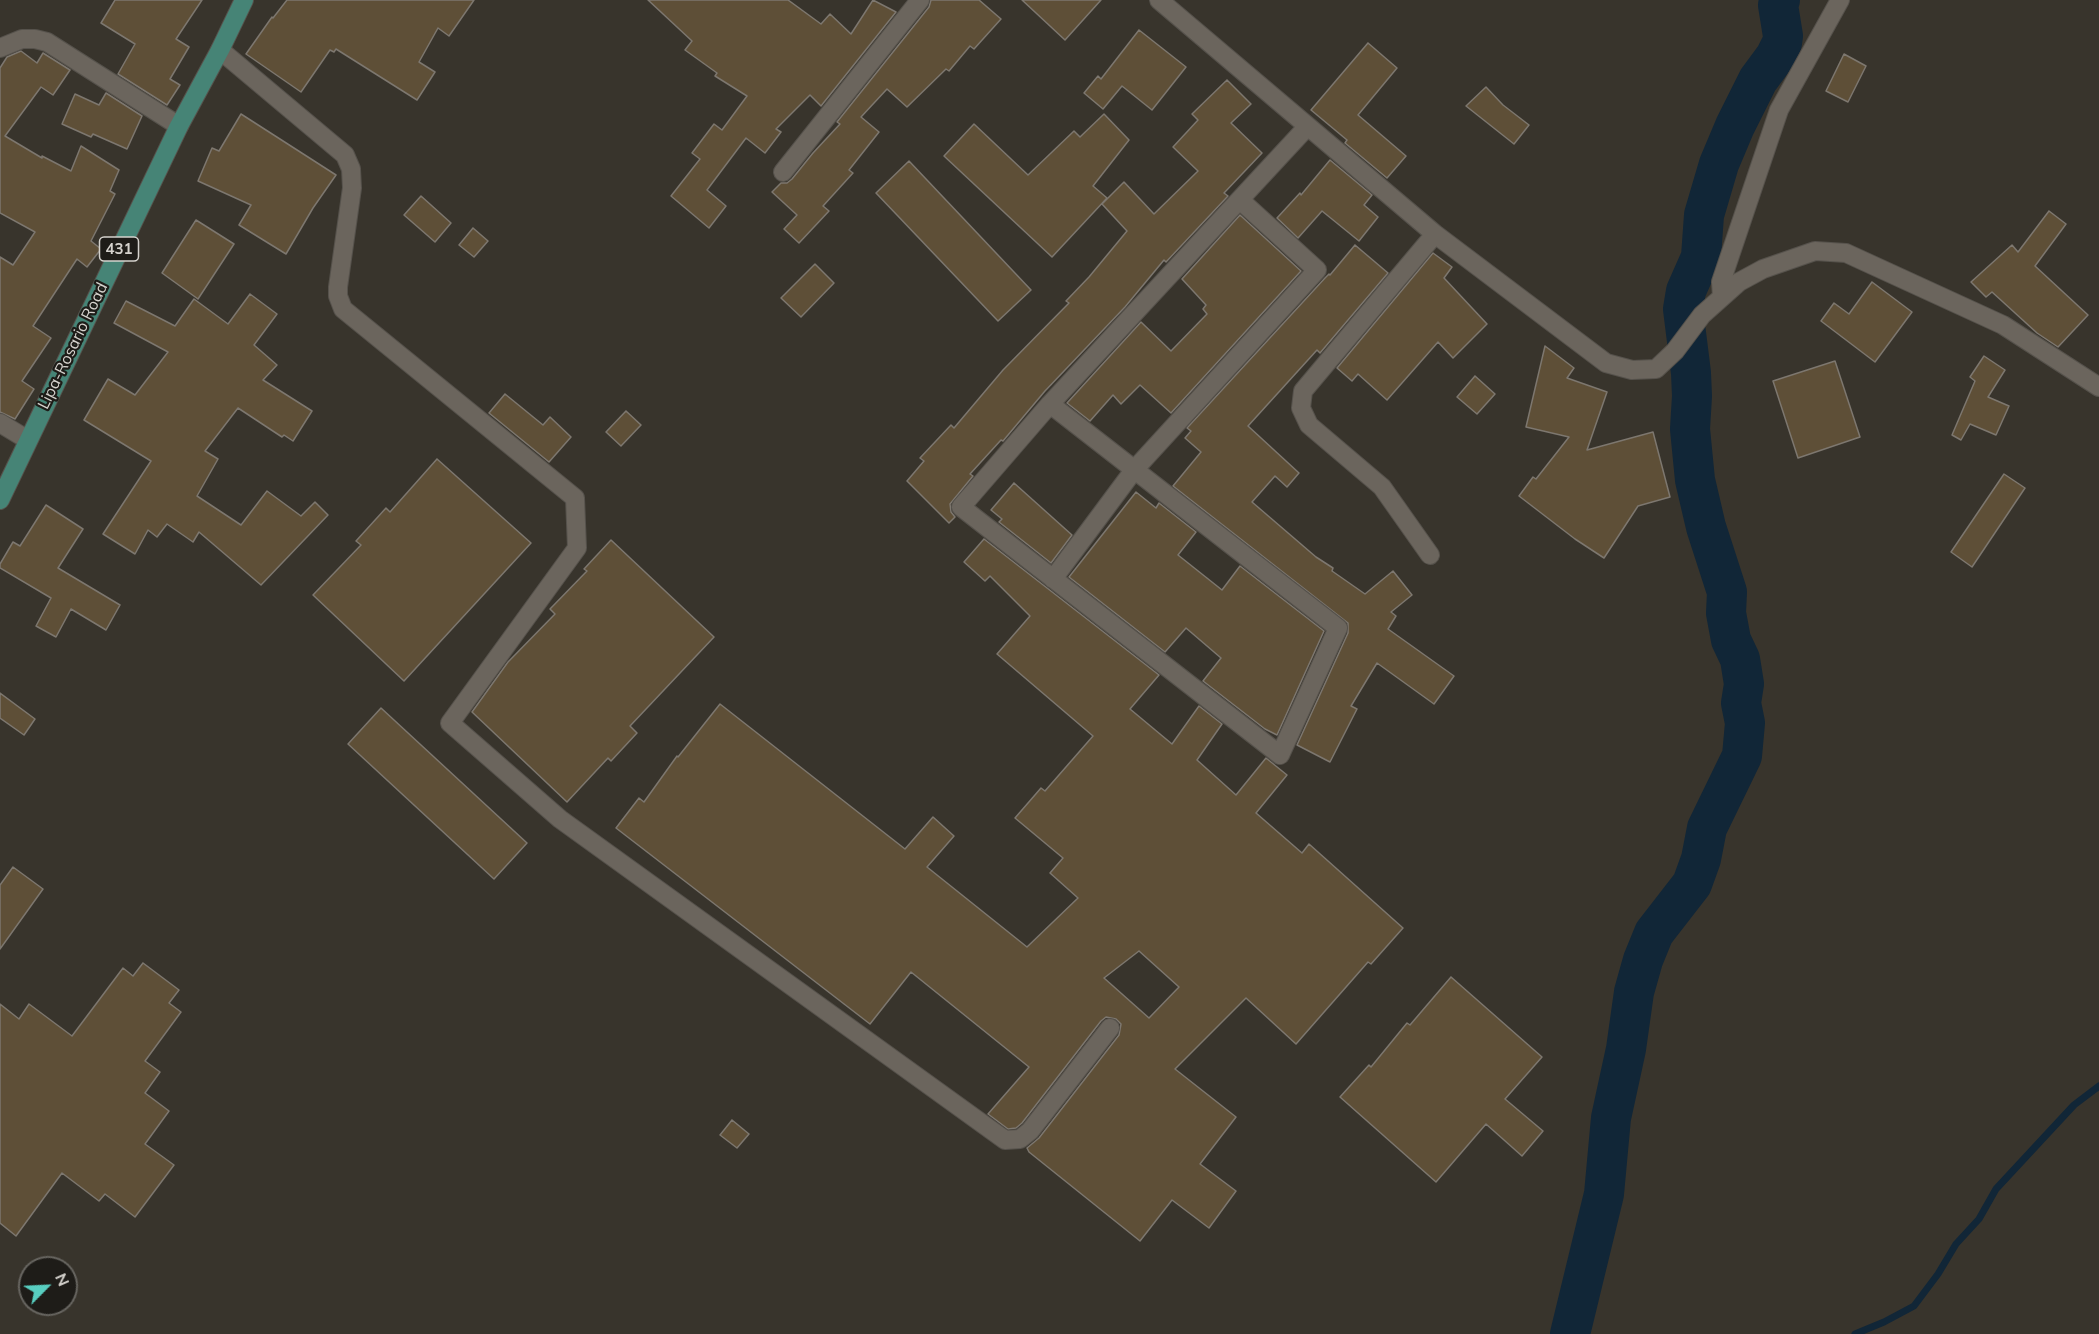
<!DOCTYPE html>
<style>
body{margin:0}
#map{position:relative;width:2099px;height:1334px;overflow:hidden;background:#38342c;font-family:Mulish,sans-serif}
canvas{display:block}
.north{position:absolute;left:18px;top:1256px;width:60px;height:60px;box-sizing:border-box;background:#1e1c18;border:2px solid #676560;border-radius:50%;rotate:66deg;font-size:16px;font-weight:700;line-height:24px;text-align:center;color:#d5d2cd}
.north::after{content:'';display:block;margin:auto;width:21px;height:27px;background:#58cec0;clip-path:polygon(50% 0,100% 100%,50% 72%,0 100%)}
</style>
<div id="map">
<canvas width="2099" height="1334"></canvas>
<div class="north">N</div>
</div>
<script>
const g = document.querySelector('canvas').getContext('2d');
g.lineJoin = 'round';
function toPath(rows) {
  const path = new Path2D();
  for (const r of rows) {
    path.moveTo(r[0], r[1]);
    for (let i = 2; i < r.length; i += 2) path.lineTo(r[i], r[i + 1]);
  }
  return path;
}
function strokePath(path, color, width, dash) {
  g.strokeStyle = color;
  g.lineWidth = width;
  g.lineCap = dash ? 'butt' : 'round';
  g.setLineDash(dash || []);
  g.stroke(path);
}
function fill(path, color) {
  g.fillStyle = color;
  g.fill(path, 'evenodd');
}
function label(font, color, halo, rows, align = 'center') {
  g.font = font + ' Mulish,sans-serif';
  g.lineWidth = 4.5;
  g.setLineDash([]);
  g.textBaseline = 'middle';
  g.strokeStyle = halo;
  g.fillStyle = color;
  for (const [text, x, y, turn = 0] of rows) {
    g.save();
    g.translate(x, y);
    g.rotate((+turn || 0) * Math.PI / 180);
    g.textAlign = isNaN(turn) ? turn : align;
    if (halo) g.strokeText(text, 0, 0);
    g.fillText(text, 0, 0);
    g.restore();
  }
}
const stream = toPath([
 [1855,1334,1884,1322,1914,1306,1938,1274,1956,1244,1979,1219,1996,1189,2074,1105,2099,1086]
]);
const river = toPath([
 [1570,1334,1604,1194,1611,1118,1626,1049,1634,992,1643,960,1654,933,1692,884,1701,859,1707,828,1742,756,1745,723,1741,703,1744,684,1740,659,1731,640,1726,613,1727,592,1706,527,1695,480,1690,429,1692,396,1691,373,1683,309,1686,291,1701,257,1704,215,1719,164,1735,126,1758,80,1775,57,1782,43,1783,36,1778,5,1780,0]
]);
const building = toPath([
 [115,0,202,0,176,39,189,47,170,79,180,85,167,105,118,74,135,44,101,23,115,0],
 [287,0,474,0,449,36,438,28,419,62,435,72,417,100,336,49,334,52,330,50,301,92,246,54,272,17,273,18,287,0],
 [648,0,788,0,821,24,830,14,851,34,873,0,896,12,821,106,810,95,776,129,781,132,765,153,746,138,707,190,726,206,709,228,671,196,700,159,692,153,714,124,722,130,747,96,715,76,717,73,685,50,692,41,648,0],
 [931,0,979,0,1001,19,974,49,970,46,949,71,946,69,907,107,887,89,861,117,879,132,849,170,853,173,823,206,829,211,799,243,784,229,797,215,772,192,781,183,787,183,792,179,813,153,840,124,837,122,929,7,931,0],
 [1022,0,1101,0,1065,40,1022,0],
 [1139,30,1186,67,1152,110,1122,86,1103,109,1084,93,1098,76,1101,79,1139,30],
 [1368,43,1397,68,1358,115,1406,156,1387,178,1345,143,1347,140,1311,110,1368,43],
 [21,51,37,63,43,53,70,70,53,95,41,87,5,136,42,158,42,156,71,171,81,146,119,170,110,191,115,194,91,241,101,249,87,267,77,259,33,326,51,338,22,381,34,389,15,419,0,412,0,257,13,265,35,232,0,213,0,68,7,57,21,51],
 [1844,54,1866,66,1848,102,1826,91,1844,54],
 [1227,80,1251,104,1231,123,1262,153,1224,193,1228,196,1166,262,1164,260,1125,307,1045,391,1003,441,1001,440,970,474,973,476,950,504,951,512,955,517,949,523,907,481,924,461,920,458,951,425,954,428,1003,370,1069,303,1066,301,1089,277,1127,231,1102,204,1124,182,1154,214,1198,171,1173,147,1198,120,1192,114,1227,80],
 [1486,87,1503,105,1529,125,1514,144,1466,106,1486,87],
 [106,93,142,116,127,149,93,134,91,137,62,124,75,94,99,105,106,93],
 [241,114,336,175,313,208,286,254,239,225,251,205,198,181,212,148,219,151,241,114],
 [1104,114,1129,140,1093,186,1107,198,1052,257,944,156,974,124,1028,175,1074,131,1080,137,1104,114],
 [1330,160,1372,195,1364,205,1378,217,1359,241,1322,211,1298,238,1277,218,1300,193,1301,195,1330,160],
 [909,161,1031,290,998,321,876,193,909,161],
 [421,196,451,223,435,242,404,215,421,196],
 [2049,211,2066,224,2035,266,2088,315,2058,347,2037,333,1992,292,1986,297,1971,282,2012,245,2018,252,2049,211],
 [1240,215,1301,271,1171,413,1140,385,1121,404,1113,395,1090,421,1067,403,1141,322,1171,351,1207,314,1203,309,1206,305,1182,279,1240,215],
 [196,220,234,244,198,299,162,273,196,220],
 [473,228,488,241,474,257,459,245,473,228],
 [1355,245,1388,273,1320,353,1317,350,1248,426,1299,473,1287,487,1275,476,1252,502,1316,557,1333,568,1332,571,1365,594,1393,571,1412,595,1391,612,1396,616,1388,629,1454,676,1434,704,1377,663,1351,706,1357,709,1330,762,1297,745,1348,633,1348,623,1173,486,1201,452,1185,438,1191,431,1187,428,1325,278,1329,274,1330,275,1355,245],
 [1433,253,1452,267,1444,278,1487,324,1453,358,1438,342,1387,400,1358,374,1352,381,1337,368,1433,253],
 [815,264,834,283,801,317,781,298,815,264],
 [1872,282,1912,312,1875,362,1821,321,1834,303,1849,314,1872,282],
 [250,294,277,314,254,345,277,365,263,380,312,411,293,441,284,435,282,437,238,408,205,451,218,459,197,496,241,525,267,491,301,516,315,502,328,515,261,585,199,532,193,542,167,524,157,537,148,530,135,554,103,534,151,461,84,420,108,379,135,395,168,352,114,323,126,301,175,326,194,299,228,324,250,294],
 [1545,346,1574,368,1567,378,1607,392,1587,450,1653,432,1670,497,1638,506,1604,558,1575,539,1519,496,1533,477,1536,479,1569,437,1526,427,1545,346],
 [1984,356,2005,370,1988,397,2009,406,1996,435,1970,424,1961,440,1952,435,1975,381,1970,377,1984,356],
 [1835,361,1860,437,1798,458,1773,381,1835,361],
 [1475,376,1495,394,1477,414,1457,397,1475,376],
 [505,394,543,425,550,417,571,437,549,462,489,413,505,394],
 [626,411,641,425,621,446,606,432,626,411],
 [437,459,531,543,404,681,313,595,361,545,356,541,386,508,390,512,437,459],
 [2004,474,2025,488,1972,567,1951,552,2004,474],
 [1014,483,1072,535,1051,563,999,522,1002,519,991,510,1014,483],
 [1136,492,1156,508,1159,503,1196,532,1178,555,1222,590,1240,566,1324,631,1277,735,1265,729,1203,681,1221,658,1186,628,1165,652,1069,577,1136,492],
 [46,505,83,529,58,568,120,605,106,630,71,609,56,637,36,626,51,598,0,568,0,564,13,542,20,546,46,505],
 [984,539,1159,675,1130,709,1172,744,1199,706,1222,724,1197,760,1236,795,1266,758,1287,775,1256,813,1302,853,1309,844,1403,928,1371,964,1368,962,1296,1044,1246,998,1175,1069,1236,1117,1200,1164,1236,1191,1209,1228,1172,1200,1140,1241,1029,1152,1027,1148,1039,1138,1119,1035,1121,1024,1116,1019,1106,1017,1101,1021,1022,1123,1016,1128,1008,1129,988,1114,1029,1067,911,972,870,1024,616,828,639,798,644,802,677,756,678,757,720,704,905,849,933,817,954,836,927,867,1027,947,1078,898,1050,873,1063,858,1015,818,1041,788,1045,791,1093,736,997,654,1030,616,990,576,985,581,964,562,984,539],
 [1139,951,1179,987,1149,1018,1104,978,1139,951],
 [611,540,714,637,630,726,637,733,611,761,608,758,567,802,472,712,508,662,555,614,550,609,587,571,584,569,611,540],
 [0,693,35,719,24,735,0,718,0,693],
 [381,708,527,843,494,879,348,744,381,708],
 [13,867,43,889,0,949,0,885,13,867],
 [143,963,179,990,169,1003,181,1012,145,1061,160,1072,145,1093,169,1111,145,1144,174,1165,135,1217,105,1194,99,1201,62,1173,16,1236,0,1223,0,1004,19,1019,29,1004,72,1036,123,968,133,976,143,963],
 [1451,977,1542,1057,1505,1099,1543,1131,1522,1156,1486,1124,1436,1182,1340,1097,1369,1065,1371,1067,1407,1023,1410,1025,1451,977],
 [732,1120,749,1134,737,1148,720,1135,732,1120]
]);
const minor = toPath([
 [1159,0,1435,234,1606,363,1632,370,1656,369,1675,351,1702,315,1739,282,1763,269,1815,251,1846,253,2003,325,2099,387],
 [0,48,22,39,35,39,47,42,179,126],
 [220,50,345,155,351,169,352,188,338,287,338,296,343,309,575,498,577,548,450,723,560,819,1005,1140,1020,1139,1030,1131,1110,1028],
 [783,172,920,0],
 [1722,296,1721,282,1779,110,1840,0],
 [1050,404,1338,628,1280,755,961,507,1050,404,1307,127],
 [0,423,28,440],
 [1430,555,1382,487,1309,425,1301,408,1303,391,1435,234],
 [1053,579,1134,470,1317,270,1240,200]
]);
const primary = toPath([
 [0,500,179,126,220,50,244,0]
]);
const shields = [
 [119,249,39]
];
const shieldNames = [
 ["431",119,249]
];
const streetNames = [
 ["Lipa-Rosario Road",73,346,-64]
];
strokePath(stream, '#112637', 7);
strokePath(river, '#112637', 40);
fill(building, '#5e4f37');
strokePath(building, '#7d776f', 1.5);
strokePath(minor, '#56524c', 20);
strokePath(primary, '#56524c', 20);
strokePath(minor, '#6b655d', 18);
strokePath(primary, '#468476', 18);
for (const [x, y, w] of shields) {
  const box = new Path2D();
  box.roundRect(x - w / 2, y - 12, w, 24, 4.5);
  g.fillStyle = '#1e1c18';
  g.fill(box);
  strokePath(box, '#d5d2cd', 1.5);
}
label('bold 15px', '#d5d2cd', null, shieldNames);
label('16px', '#d5d2cd', '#1e1c18', streetNames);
</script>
